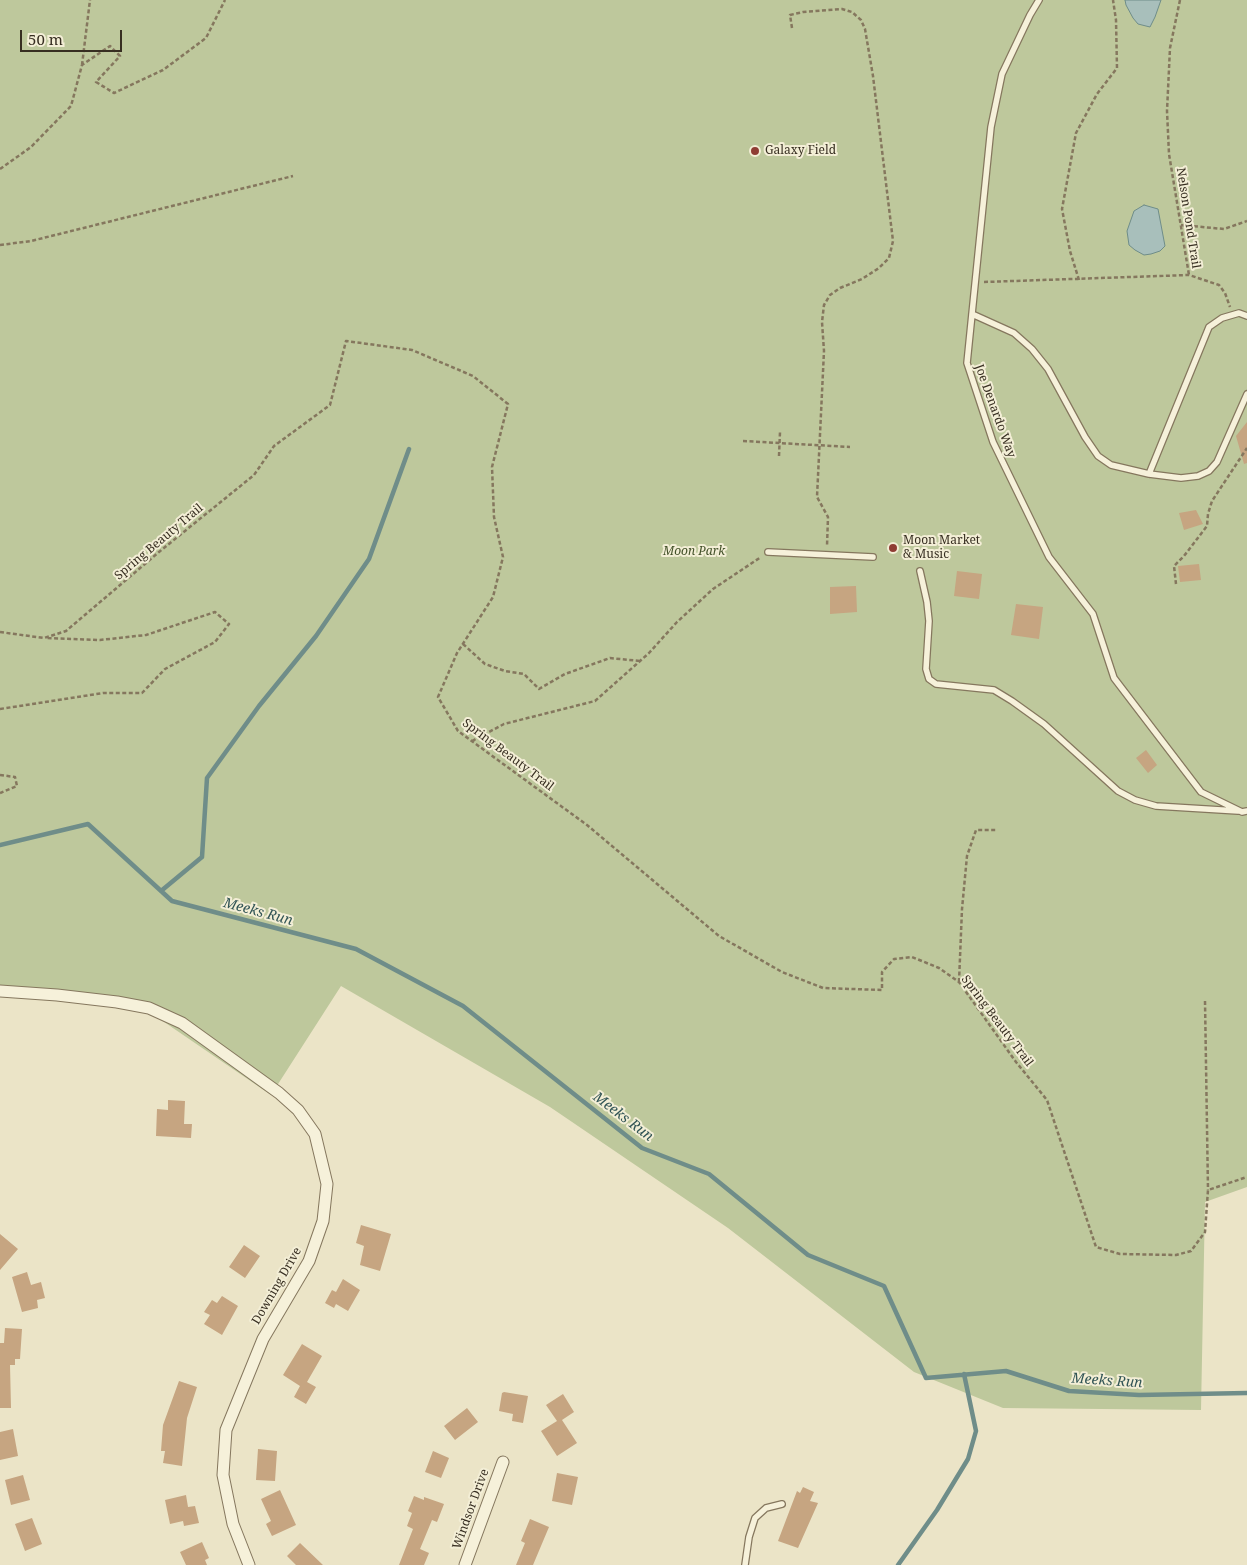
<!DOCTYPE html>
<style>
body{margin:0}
#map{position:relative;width:1247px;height:1565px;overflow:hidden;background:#ebe4c7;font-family:"Noto Serif",serif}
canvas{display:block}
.scale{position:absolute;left:20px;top:30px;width:102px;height:22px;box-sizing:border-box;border:2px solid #372e21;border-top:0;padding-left:6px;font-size:15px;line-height:18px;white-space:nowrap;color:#372e21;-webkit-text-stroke:4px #f3eed6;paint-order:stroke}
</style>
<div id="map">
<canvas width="1247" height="1565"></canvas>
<div class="scale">50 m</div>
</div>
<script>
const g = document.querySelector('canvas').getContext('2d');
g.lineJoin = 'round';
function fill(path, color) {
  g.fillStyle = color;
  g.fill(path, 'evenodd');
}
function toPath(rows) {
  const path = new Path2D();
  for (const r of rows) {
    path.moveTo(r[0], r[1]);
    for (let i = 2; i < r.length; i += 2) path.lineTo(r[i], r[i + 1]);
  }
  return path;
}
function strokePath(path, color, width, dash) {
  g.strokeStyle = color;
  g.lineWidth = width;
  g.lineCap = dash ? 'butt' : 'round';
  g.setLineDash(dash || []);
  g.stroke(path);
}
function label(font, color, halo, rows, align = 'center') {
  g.font = font + ' "Noto Serif",serif';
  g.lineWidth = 4;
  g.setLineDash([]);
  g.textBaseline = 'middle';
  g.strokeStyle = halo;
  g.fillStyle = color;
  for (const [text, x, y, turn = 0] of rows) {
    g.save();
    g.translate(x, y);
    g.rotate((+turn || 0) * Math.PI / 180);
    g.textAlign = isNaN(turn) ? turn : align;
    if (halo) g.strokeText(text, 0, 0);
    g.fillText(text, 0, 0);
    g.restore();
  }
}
const green = toPath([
 [0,0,1247,0,1247,1187,1205,1202,1201,1410,1003,1408,914,1372,728,1228,550,1107,341,986,271,1095,132,1000,0,996]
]);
const water = toPath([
 [1125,0,1161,0,1155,17,1150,27,1138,24,1133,18,1126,5,1125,0],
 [1144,205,1158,209,1165,246,1160,251,1151,254,1144,255,1135,250,1129,245,1127,231,1134,211,1144,205]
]);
const stream = toPath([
 [0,845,88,824,172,901,356,949,463,1006,642,1148,709,1174,808,1255,884,1286,926,1378,1006,1371,1069,1391,1139,1395,1247,1393],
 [161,891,202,857,207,778,259,706,316,636,369,559,409,449],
 [898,1565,937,1510,968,1459,976,1431,964,1374]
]);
const building = toPath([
 [1247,422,1247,463,1244,464,1236,436],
 [1196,510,1203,524,1184,530,1179,513],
 [1199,564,1201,580,1180,582,1178,566],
 [957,571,982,574,979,599,954,596],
 [856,586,857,612,830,614,830,587],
 [1016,604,1043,607,1039,639,1011,635],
 [1146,750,1157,765,1148,773,1136,758],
 [168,1100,185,1101,184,1124,192,1124,191,1138,156,1136,157,1109,168,1110],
 [361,1225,391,1234,380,1271,360,1265,364,1246,356,1243],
 [0,1234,18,1249,0,1270],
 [244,1245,260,1256,245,1278,229,1267],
 [27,1272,31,1285,41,1282,45,1298,37,1300,38,1308,22,1312,12,1277],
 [343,1279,360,1290,348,1311,336,1304,334,1308,325,1303,332,1290,336,1292],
 [222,1296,238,1306,222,1335,204,1324,210,1315,204,1312,212,1300,217,1303],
 [5,1328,22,1329,20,1359,15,1359,15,1365,10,1365,11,1408,0,1408,0,1343,4,1343],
 [302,1344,322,1356,307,1382,316,1387,306,1404,294,1397,300,1386,283,1375],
 [179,1381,197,1387,187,1418,182,1466,163,1463,165,1451,161,1451,163,1425],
 [504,1392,528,1396,523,1423,512,1421,513,1414,499,1411,502,1393],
 [563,1394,574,1412,562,1420,577,1443,557,1456,541,1431,557,1421,546,1405],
 [467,1408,478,1422,455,1440,444,1426],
 [13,1429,18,1456,0,1460,0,1432],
 [258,1449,277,1451,275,1481,256,1480],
 [433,1451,449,1458,441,1478,425,1472],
 [557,1473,578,1477,572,1505,552,1501],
 [23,1475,30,1500,11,1505,5,1480],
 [803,1487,814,1492,810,1501,818,1503,798,1548,778,1541,797,1491,800,1493],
 [280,1490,296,1525,272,1536,266,1524,271,1521,261,1499],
 [186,1495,188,1507,195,1506,199,1523,184,1526,183,1521,170,1524,165,1500],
 [414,1496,424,1500,424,1497,444,1504,437,1522,432,1520,420,1549,429,1553,424,1565,399,1565,413,1529,407,1526,412,1513,408,1511],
 [32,1518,42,1544,25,1551,15,1524],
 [530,1519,549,1527,533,1565,516,1565,525,1543,521,1541],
 [202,1542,209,1558,205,1560,207,1565,186,1565,180,1552],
 [300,1543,323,1565,296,1565,287,1556]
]);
const path = toPath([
 [1180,0,1170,48,1167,111,1169,154,1189,275],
 [792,28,790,15,803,12,842,9,852,12,861,20,865,29,873,76,893,241,889,258,879,268,862,279,840,288,830,295,824,305,822,322,824,351,817,497,828,517,827,546],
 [82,65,90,0],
 [0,169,31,147,71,106,82,65,110,46,120,56,96,82,114,93,163,70,206,38,225,0],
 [1181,225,1224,229,1247,221],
 [0,245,31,241,293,176],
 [1079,280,1070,251,1062,209,1076,133,1097,94,1117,68,1116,20,1113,0],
 [984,282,1189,275,1219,285,1225,293,1230,307],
 [743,441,850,447],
 [779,456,780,432],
 [1176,584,1174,566,1184,556,1207,526,1208,514,1212,501,1247,448],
 [0,632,44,638,66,631,159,552,254,475,274,446,330,405,346,341,412,350,473,376,508,404,492,467,494,517,503,557,493,597,457,653,438,697,458,731,587,825,719,936,782,972,823,988,882,990,882,972,894,959,912,957,939,968,959,982,1016,1062,1047,1100,1096,1247,1120,1254,1176,1255,1191,1251,1205,1232,1208,1190,1247,1177],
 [463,644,485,664,505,671,524,674,539,689,565,674,610,658,640,661],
 [0,709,103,693,142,693,165,669,215,642,229,624,215,612,146,635,100,640,46,638],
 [472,741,504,724,595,701,649,653,677,622,713,589,761,557],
 [0,775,15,777,17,786,0,793],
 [959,982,962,909,967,856,976,830,997,830],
 [1205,1001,1208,1190]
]);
const lane = toPath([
 [1039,0,1030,15,1002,74,991,127,967,363,993,442,1049,557,1093,614,1114,678,1201,792,1242,812,1247,811],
 [972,314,1014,333,1032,349,1048,369,1085,437,1098,456,1111,465,1149,474,1181,478,1198,476,1209,471,1217,462,1247,394],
 [1149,474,1209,327,1222,318,1239,313,1247,316],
 [768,552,873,557],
 [920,571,927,602,929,621,926,669,929,679,936,684,994,690,1012,701,1044,724,1118,791,1135,800,1156,806,1238,811],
 [745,1565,749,1537,755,1518,766,1508,782,1504]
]);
const street = toPath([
 [0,991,57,995,117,1002,149,1008,182,1023,279,1093,298,1110,315,1134,327,1184,323,1221,309,1261,263,1339,226,1430,223,1475,233,1524,249,1565],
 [465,1565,503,1462]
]);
const markers = [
 [755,151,5,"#8f3c33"],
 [893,548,5,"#8f3c33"]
];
const poiNames = [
 ["Galaxy Field",765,151],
 ["Moon Market",903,541],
 ["& Music",903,555]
];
const streetNames = [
 ["Nelson Pond Trail",1188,218,81],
 ["Joe Denardo Way",995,411,70],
 ["Spring Beauty Trail",159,542,-40],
 ["Spring Beauty Trail",508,755,37],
 ["Spring Beauty Trail",997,1021,53],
 ["Downing Drive",277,1286,-60],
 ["Windsor Drive",471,1509,-70]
];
const parkNames = [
 ["Moon Park",694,552]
];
const waterNames = [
 ["Meeks Run",258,912,15],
 ["Meeks Run",623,1117,37],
 ["Meeks Run",1107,1381,4]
];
fill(green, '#bec89c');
fill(water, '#a8bfbb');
strokePath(water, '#6f8d89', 1);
strokePath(stream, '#6f8d89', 4.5);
fill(building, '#c6a581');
strokePath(lane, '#85775e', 8);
strokePath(street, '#85775e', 13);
strokePath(path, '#85775e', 2.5, [4, 2.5]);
strokePath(lane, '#f6f1da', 5.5);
strokePath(street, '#f6f1da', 11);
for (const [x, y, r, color] of markers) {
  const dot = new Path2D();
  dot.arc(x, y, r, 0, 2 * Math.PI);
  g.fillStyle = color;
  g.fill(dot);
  strokePath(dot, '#f3eed6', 2);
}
label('12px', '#372e21', '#f3eed6', poiNames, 'left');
label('12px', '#372e21', '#f3eed6', streetNames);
label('italic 12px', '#435129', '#f3eed6', parkNames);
label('italic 14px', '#315455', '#f3eed6', waterNames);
</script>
